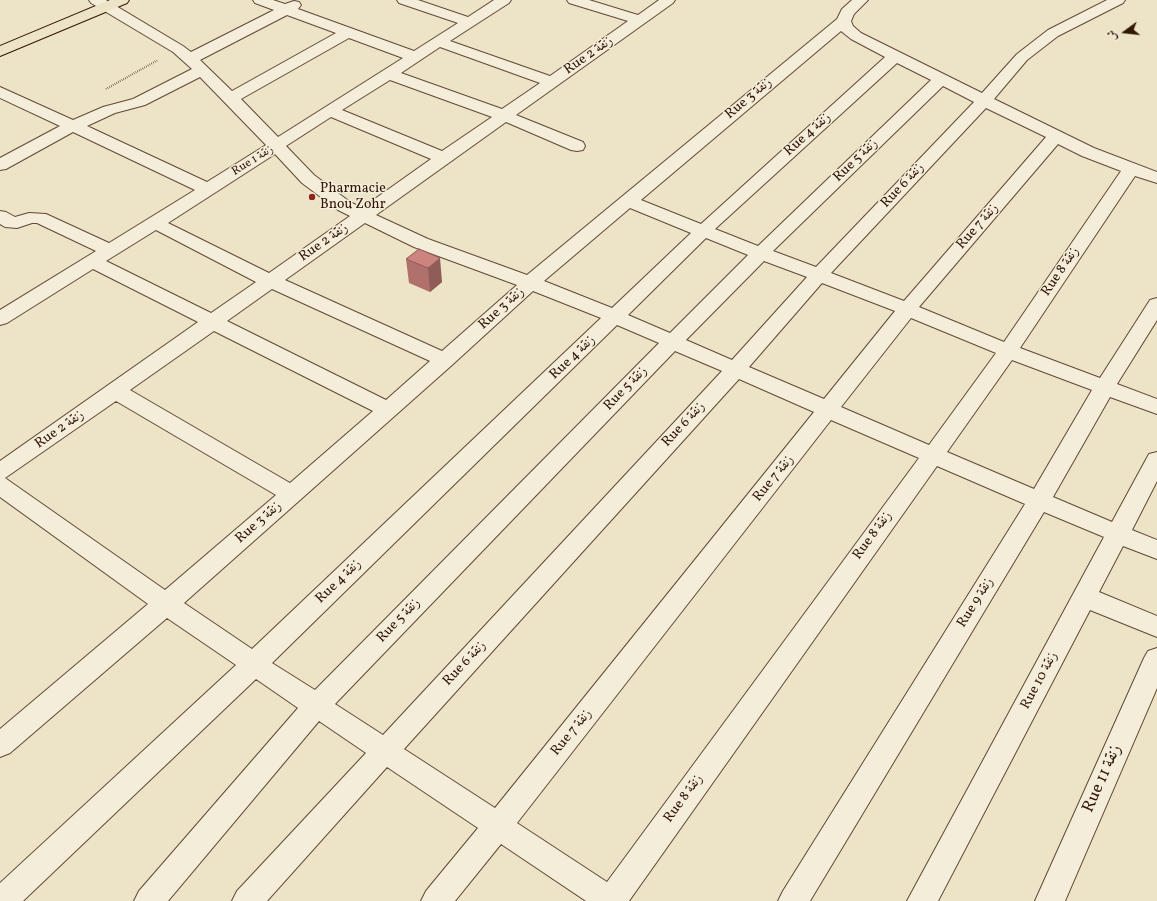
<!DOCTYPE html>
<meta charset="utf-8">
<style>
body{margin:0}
#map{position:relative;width:1157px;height:901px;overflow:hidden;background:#ede3c6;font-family:Vollkorn,Amiri,serif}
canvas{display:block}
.north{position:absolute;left:1105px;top:12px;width:40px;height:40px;-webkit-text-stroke:3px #f3edda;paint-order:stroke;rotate:255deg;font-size:11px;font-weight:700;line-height:16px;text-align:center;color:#321605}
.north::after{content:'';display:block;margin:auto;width:14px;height:18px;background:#321605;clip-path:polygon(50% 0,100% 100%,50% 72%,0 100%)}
</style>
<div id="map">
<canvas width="1157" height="901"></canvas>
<div class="north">ش</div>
</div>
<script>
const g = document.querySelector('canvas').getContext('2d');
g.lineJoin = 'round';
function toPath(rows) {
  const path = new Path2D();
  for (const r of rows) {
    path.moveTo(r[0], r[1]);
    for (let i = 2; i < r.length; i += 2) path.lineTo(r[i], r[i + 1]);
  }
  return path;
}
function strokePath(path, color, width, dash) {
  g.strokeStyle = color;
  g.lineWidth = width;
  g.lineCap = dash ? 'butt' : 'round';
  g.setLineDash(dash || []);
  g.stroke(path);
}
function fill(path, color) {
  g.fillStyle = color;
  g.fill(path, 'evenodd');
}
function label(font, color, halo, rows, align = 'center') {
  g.font = font + ' Vollkorn,Amiri,serif';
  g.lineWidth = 3;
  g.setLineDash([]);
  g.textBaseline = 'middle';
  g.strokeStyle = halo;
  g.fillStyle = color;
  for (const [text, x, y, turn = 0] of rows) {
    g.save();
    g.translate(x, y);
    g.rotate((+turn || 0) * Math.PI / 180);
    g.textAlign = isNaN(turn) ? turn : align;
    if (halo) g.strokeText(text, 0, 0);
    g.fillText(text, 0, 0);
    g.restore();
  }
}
const path = toPath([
 [106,89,158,60]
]);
const minor = toPath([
 [89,0,106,0,183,46,191,52,274,10,255,3,253,0,273,0,285,4,294,1,299,2,301,5,298,9,414,51,458,23,399,3,397,0,418,0,468,17,494,0,511,0,509,3,450,41,550,76,628,21,569,3,567,0,589,0,638,15,659,0,675,0,673,3,516,115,583,142,585,146,583,150,577,151,571,150,506,122,376,215,428,239,527,275,837,19,842,9,852,0,868,0,854,14,851,21,853,26,861,33,982,93,1017,54,1048,30,1107,0,1125,0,1123,3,1058,36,1027,60,994,99,1094,148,1157,172,1157,183,1135,176,1020,348,1100,378,1150,300,1157,298,1157,320,1117,384,1157,399,1157,414,1110,397,1053,497,1112,522,1149,454,1157,452,1157,481,1132,530,1157,540,1157,559,1123,546,1099,592,1157,616,1157,637,1090,610,938,901,907,901,1104,537,1044,512,810,901,778,901,783,891,1025,504,937,466,629,901,586,901,501,844,455,901,421,901,426,891,478,828,387,767,267,901,232,901,237,891,366,753,319,721,168,901,134,901,139,891,298,708,256,679,23,901,0,901,0,883,236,665,167,618,10,753,0,757,0,729,148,604,0,497,0,461,198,322,93,269,7,323,0,325,0,310,96,251,37,223,32,223,17,228,5,227,0,224,0,211,6,212,15,217,29,213,46,214,109,243,195,190,73,132,6,169,0,170,0,158,60,126,0,98,0,87,73,120,103,107,133,99,192,69,173,52,91,3,89,0],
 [287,15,336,33,232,91,200,60,287,15],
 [841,31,851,39,885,57,701,224,641,200,841,31],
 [349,38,403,58,278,137,241,99,349,38],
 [440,47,540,83,502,109,401,73,440,47],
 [897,63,931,80,758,246,715,229,897,63],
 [200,77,266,145,207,182,87,126,115,113,145,105,200,77],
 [390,80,492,117,442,151,342,110,390,80],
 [943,86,974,102,816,267,773,251,943,86],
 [986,108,1046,137,904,301,831,273,986,108],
 [331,117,431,159,362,208,350,202,314,175,286,146,331,117],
 [1058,144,1082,156,1121,171,1004,342,919,307,1058,144],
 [275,154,302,183,338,210,350,216,269,273,168,223,275,154],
 [630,208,691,233,612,308,544,281,630,208],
 [365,223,414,247,517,285,442,351,285,280,365,223],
 [156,230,256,282,211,313,106,261,156,230],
 [706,238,748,255,670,333,628,315,706,238],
 [764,261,807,277,732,360,686,340,764,261],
 [822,283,895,311,824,399,749,367,822,283],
 [272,289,430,361,386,400,227,321,272,289],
 [533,291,601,318,252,649,184,603,452,365,533,291],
 [911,318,996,353,929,445,841,407,911,318],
 [617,325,659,343,315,690,272,663,617,325],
 [214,331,373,411,290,483,130,390,214,331],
 [675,351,722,371,383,735,335,704,675,351],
 [1012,360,1092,390,1034,489,947,452,1012,360],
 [739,379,814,412,495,808,404,749,739,379],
 [116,401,276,495,165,590,5,478,116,401],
 [831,420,919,458,607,882,517,823,831,420],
 [1157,648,1157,688,1065,901,1035,901,1144,658,1148,651,1157,648]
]);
const major = toPath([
 [110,0,129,0,127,3,0,56,0,46,110,0]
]);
const wall = toPath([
 [419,249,442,282,430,292,409,283,406,259]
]);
const shadedWall = toPath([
 [440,258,442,282,430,292,428,268]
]);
const building = toPath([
 [419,249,440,258,428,268,406,259,419,249]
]);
const markers = [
 [312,197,4,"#8f2418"]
];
const farStreetnames = [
 ["Rue 1 زنقة",253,161,-32]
];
const streetNames = [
 ["Rue 2 زنقة",589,56,-35],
 ["Rue 3 زنقة",749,99,-40],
 ["Rue 4 زنقة",808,135,-42],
 ["Rue 5 زنقة",856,161,-44],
 ["Rue 6 زنقة",903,186,-47],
 ["Rue 7 زنقة",978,227,-49],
 ["Rue 2 زنقة",324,243,-35],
 ["Rue 8 زنقة",1061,272,-56],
 ["Rue 3 زنقة",502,309,-42],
 ["Rue 4 زنقة",573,358,-44],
 ["Rue 5 زنقة",626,389,-46],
 ["Rue 6 زنقة",684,425,-47],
 ["Rue 2 زنقة",60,430,-35],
 ["Rue 7 زنقة",774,479,-51],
 ["Rue 3 زنقة",259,523,-41],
 ["Rue 8 زنقة",873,536,-54],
 ["Rue 4 زنقة",339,582,-44],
 ["Rue 9 زنقة",976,603,-58],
 ["Rue 5 زنقة",399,621,-46],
 ["Rue 6 زنقة",465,664,-47],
 ["Rue 10 زنقة",1040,681,-62],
 ["Rue 7 زنقة",572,733,-51],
 ["Rue 8 زنقة",684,799,-54]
];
const poiNames = [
 ["Pharmacie",320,189],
 ["Bnou Zohr",320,205]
];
const nearStreetnames = [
 ["Rue 11 زنقة",1103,779,-66]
];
strokePath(minor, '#614935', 2);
strokePath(major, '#321605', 2);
strokePath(path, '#321605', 2, [0.5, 1.5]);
fill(minor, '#f3edda');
fill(major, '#ede3c6');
fill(wall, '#b0716c');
fill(shadedWall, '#905c58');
fill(building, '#cd837e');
strokePath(building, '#905c58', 1);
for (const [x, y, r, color] of markers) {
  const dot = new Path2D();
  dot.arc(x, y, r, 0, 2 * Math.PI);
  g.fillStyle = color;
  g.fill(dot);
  strokePath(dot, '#f3edda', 1.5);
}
label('12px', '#321605', '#f3edda', farStreetnames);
label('14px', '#321605', '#f3edda', streetNames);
label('14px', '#321605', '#f3edda', poiNames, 'left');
label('17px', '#321605', '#f3edda', nearStreetnames);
</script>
